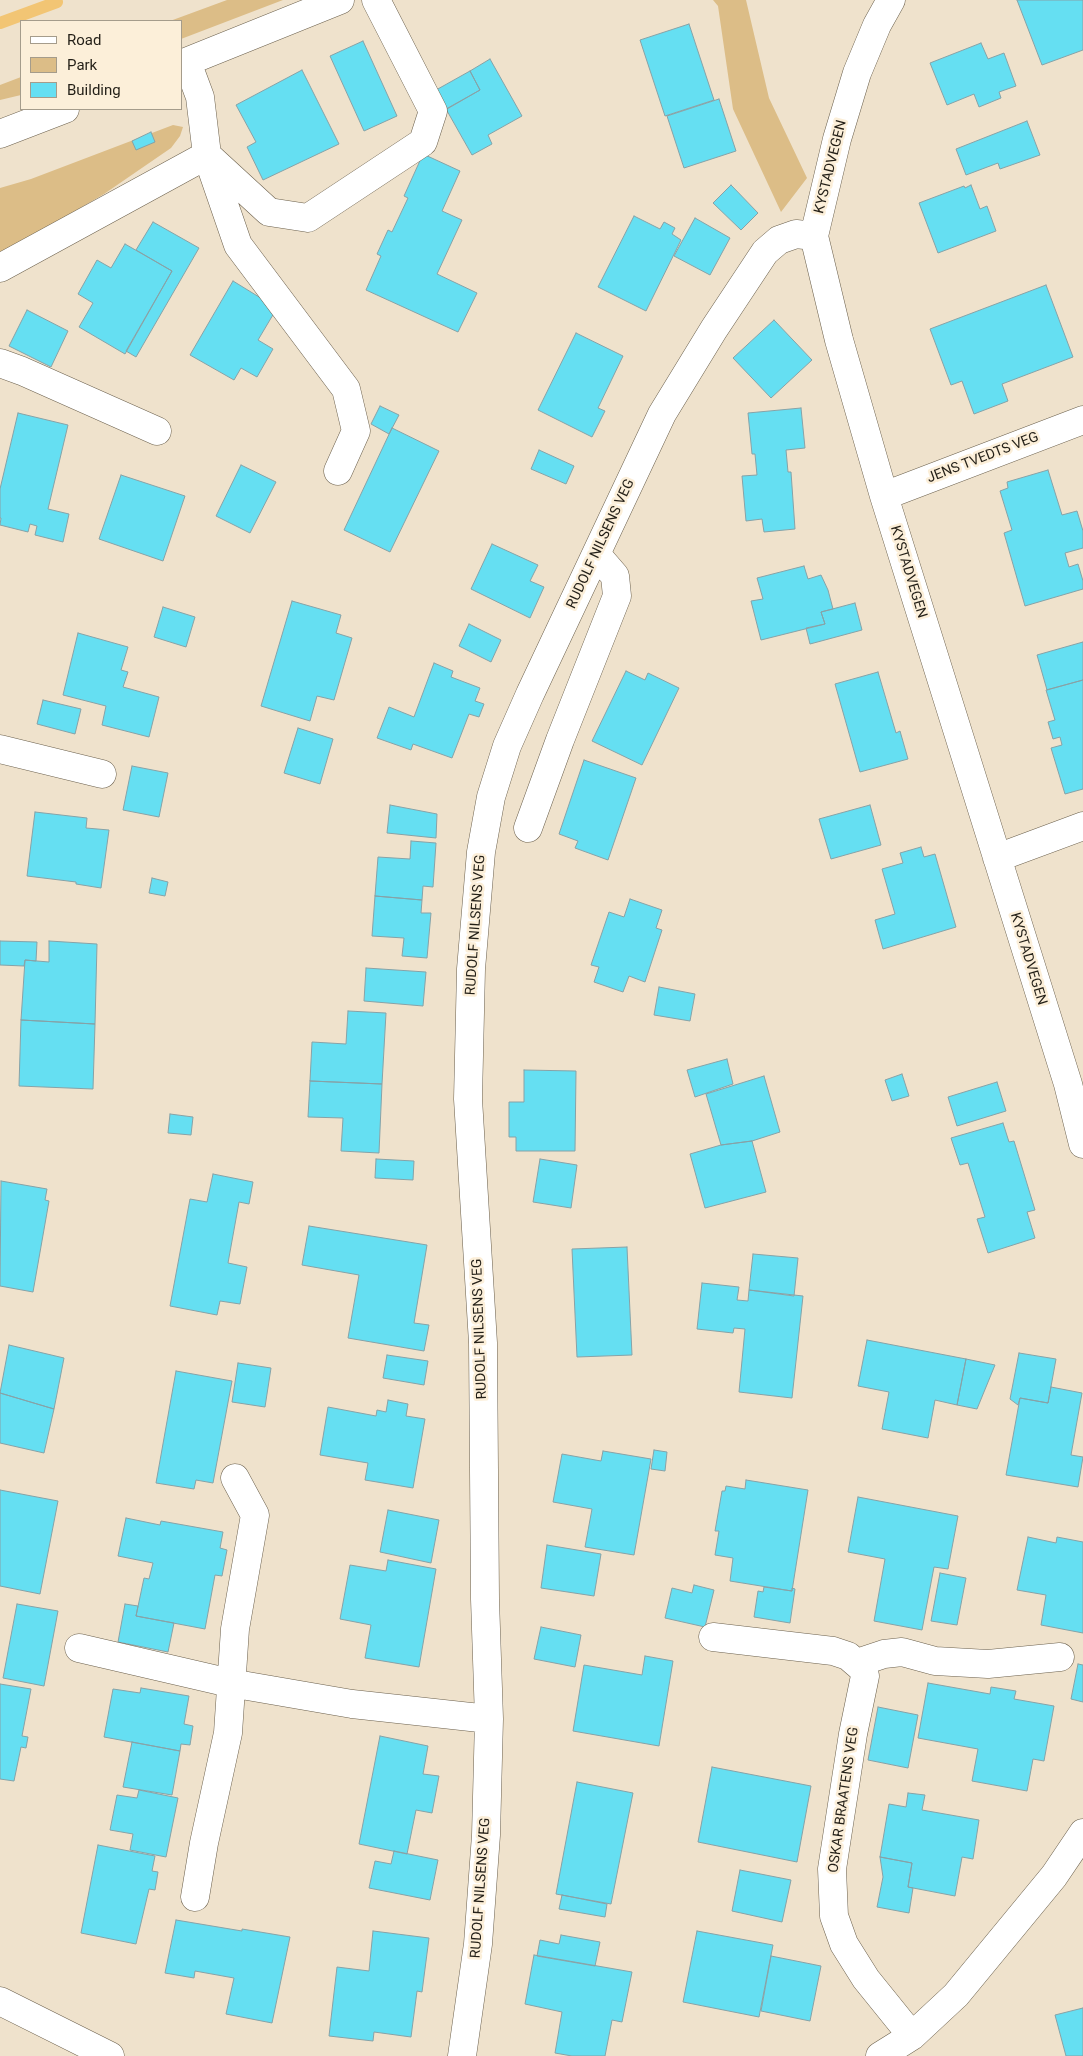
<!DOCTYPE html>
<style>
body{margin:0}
#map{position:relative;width:1083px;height:2056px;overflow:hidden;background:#efe2cc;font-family:Roboto,sans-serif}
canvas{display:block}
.legend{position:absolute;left:20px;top:20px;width:162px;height:90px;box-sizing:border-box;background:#fcefd9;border:1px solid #a59c8b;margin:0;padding:6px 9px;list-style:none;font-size:15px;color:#231f17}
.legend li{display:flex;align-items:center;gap:10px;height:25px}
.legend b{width:25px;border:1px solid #a59c8b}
</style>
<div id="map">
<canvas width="1083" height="2056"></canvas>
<ul class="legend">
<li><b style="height:6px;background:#fff"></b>Road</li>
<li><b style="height:14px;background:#dcbd87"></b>Park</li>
<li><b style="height:14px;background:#65dff2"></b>Building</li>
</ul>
</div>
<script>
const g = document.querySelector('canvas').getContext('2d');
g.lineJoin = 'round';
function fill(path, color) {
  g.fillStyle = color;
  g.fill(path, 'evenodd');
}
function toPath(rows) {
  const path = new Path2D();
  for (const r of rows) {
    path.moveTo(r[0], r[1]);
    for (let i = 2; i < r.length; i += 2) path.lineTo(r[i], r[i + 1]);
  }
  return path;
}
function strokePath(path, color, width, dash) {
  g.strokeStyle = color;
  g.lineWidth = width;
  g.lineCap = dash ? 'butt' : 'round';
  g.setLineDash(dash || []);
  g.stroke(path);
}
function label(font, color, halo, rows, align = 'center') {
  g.font = font + ' Roboto,sans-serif';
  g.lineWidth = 5;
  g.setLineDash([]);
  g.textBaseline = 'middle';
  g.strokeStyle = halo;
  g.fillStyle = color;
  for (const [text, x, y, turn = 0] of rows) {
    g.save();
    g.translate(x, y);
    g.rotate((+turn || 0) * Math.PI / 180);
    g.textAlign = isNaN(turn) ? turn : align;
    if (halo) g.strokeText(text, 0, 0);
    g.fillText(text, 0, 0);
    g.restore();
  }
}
const green = toPath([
 [227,0,283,0,181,39,181,21,170,21],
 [713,0,746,0,769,98,807,178,781,212,733,109,718,6],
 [21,77,21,95,0,100,0,85],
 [173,125,183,127,180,136,171,148,104,194,0,255,0,188,31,179]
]);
const stream = toPath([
 [0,23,57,2]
]);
const building = toPath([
 [1017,0,1083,0,1083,50,1042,65,1017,0],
 [689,24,714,100,665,116,640,40,689,24],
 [363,41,397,116,364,131,330,56,363,41],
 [981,43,988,59,1004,53,1016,86,999,92,1001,98,979,107,974,94,947,105,930,63,981,43],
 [490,59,522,116,488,135,492,144,472,155,446,109,480,90,470,71,490,59],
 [302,70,339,144,263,180,247,147,256,142,236,105,302,70],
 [470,71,480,90,447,109,436,90,470,71],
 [719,99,736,151,684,168,667,116,719,99],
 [1027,121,1040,155,1000,169,998,163,966,175,956,149,1027,121],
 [151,132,155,142,136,150,132,141,151,132],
 [423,154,460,171,442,211,462,220,437,274,477,293,458,332,366,290,381,256,377,254,388,230,392,232,408,198,404,196,423,154],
 [731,185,758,213,741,230,713,203,731,185],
 [971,185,980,209,987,206,996,231,938,253,919,203,964,186,965,188,971,185],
 [634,216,660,229,664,222,675,228,672,234,681,240,646,311,598,287,634,216],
 [695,218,730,238,710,275,674,256,695,218],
 [153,222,199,248,136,357,126,351,172,271,136,250,153,222],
 [125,244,172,271,125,354,79,327,93,303,78,294,97,260,111,268,125,244],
 [233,281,277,308,258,340,273,349,257,377,241,368,234,380,190,355,233,281],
 [1046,285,1073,357,1002,384,1008,401,974,414,962,381,951,385,930,329,1046,285],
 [27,310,68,331,51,367,9,346,27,310],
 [774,320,812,360,771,398,733,358,774,320],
 [576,333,623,356,598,408,605,411,592,437,538,410,576,333],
 [380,406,399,415,389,434,371,424,380,406],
 [801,408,805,448,786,450,788,472,791,472,795,529,764,532,762,519,746,521,742,476,757,475,755,454,752,454,748,413,801,408],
 [18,413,68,425,48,509,69,514,63,542,35,535,37,526,30,524,28,532,0,525,1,518,0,518,0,489,18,413],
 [392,428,439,451,390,552,344,530,392,428],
 [539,450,574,466,566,484,531,469,539,450],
 [241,465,276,482,250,533,216,516,241,465],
 [1048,470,1062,515,1077,511,1083,531,1083,548,1065,553,1069,567,1078,564,1083,581,1083,589,1025,606,1004,533,1012,530,1000,491,1008,488,1007,482,1048,470],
 [121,475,185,496,163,561,99,539,121,475],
 [492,544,538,565,530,581,544,587,530,618,471,589,492,544],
 [804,566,808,579,821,575,828,590,833,609,821,612,825,624,761,640,751,601,763,599,757,578,804,566],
 [292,601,341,615,336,633,352,638,334,700,317,696,310,721,261,706,292,601],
 [855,603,862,630,810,644,806,628,825,624,821,612,855,603],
 [163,607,195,617,186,647,154,637,163,607],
 [469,624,501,640,491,662,459,646,469,624],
 [78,633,128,647,121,670,128,672,123,687,159,697,149,737,102,725,106,706,63,695,78,633],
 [1083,642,1083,680,1047,690,1037,655,1083,642],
 [434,663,453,671,451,677,480,688,475,701,484,704,479,717,469,714,452,758,413,744,411,750,377,738,389,707,414,717,434,663],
 [626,671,645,680,648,673,679,688,642,765,592,741,626,671],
 [878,672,896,733,900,731,908,759,860,772,835,684,878,672],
 [1083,680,1083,789,1065,794,1051,748,1062,745,1060,737,1053,739,1048,722,1055,720,1046,690,1083,680],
 [43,700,81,709,75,734,37,724,43,700],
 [298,728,333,739,320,784,284,773,298,728],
 [584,760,636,778,608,860,575,848,578,841,559,834,584,760],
 [132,766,168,773,159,817,123,810,132,766],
 [390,805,437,814,436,838,387,833,390,805],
 [870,805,881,845,831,859,819,819,870,805],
 [35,812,87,818,86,828,109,830,101,888,76,884,76,882,27,876,35,812],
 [411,841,436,843,433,887,423,886,422,900,375,896,378,857,410,859,411,841],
 [921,847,924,857,935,854,956,927,883,949,875,920,895,914,882,869,903,863,900,853,921,847],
 [152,878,168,882,165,896,149,893,152,878],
 [375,896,422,900,421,913,431,913,427,958,402,956,404,938,372,936,375,896],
 [630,899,662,910,656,928,662,930,645,982,629,976,623,992,594,982,599,967,591,965,609,912,624,917,630,899],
 [0,941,37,942,36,961,25,960,24,966,0,965,0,941],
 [49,941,97,944,95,1024,21,1020,25,960,49,962,49,941],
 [366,968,426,972,423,1006,364,1001,366,968],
 [659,987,695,994,690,1021,654,1015,659,987],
 [348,1011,386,1013,382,1084,310,1081,312,1042,346,1044,348,1011],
 [21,1020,95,1024,93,1089,19,1086,21,1020],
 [727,1059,733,1084,695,1097,687,1070,727,1059],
 [524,1070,576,1071,575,1151,516,1151,516,1137,509,1137,509,1102,524,1102,524,1070],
 [902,1074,909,1096,892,1101,885,1080,902,1074],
 [764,1076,780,1132,752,1141,721,1145,706,1094,764,1076],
 [310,1081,382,1084,379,1153,341,1151,343,1118,308,1117,310,1081],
 [997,1082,1006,1111,957,1126,948,1097,997,1082],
 [170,1114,193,1117,191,1135,168,1133,170,1114],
 [1003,1123,1009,1142,1014,1141,1035,1210,1027,1212,1035,1238,988,1253,977,1219,985,1217,968,1163,960,1165,951,1138,1003,1123],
 [752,1141,766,1192,705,1208,690,1154,721,1145,752,1141],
 [376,1159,414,1161,413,1180,375,1178,376,1159],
 [540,1159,577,1165,571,1208,533,1202,540,1159],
 [213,1174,253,1182,249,1204,239,1202,228,1263,247,1267,240,1304,220,1301,217,1315,170,1306,190,1199,207,1202,213,1174],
 [1,1181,47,1189,45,1200,49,1201,33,1292,0,1286,1,1181],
 [309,1226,427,1245,414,1323,429,1325,424,1351,348,1338,359,1275,302,1265,309,1226],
 [627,1247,632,1355,577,1357,572,1249,627,1247],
 [753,1254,798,1258,794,1296,749,1290,753,1254],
 [702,1283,739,1287,737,1300,748,1301,749,1290,803,1296,792,1398,739,1392,745,1329,734,1328,733,1333,697,1329,702,1283],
 [867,1340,966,1359,957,1405,935,1400,928,1438,882,1429,889,1392,858,1386,867,1340],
 [9,1345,64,1358,54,1409,0,1393,9,1345],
 [1019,1353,1056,1359,1048,1403,1020,1398,1018,1405,1010,1399,1019,1353],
 [387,1355,428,1361,424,1385,383,1378,387,1355],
 [966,1359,995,1365,977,1409,957,1405,966,1359],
 [238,1363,271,1368,265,1407,232,1402,238,1363],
 [176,1371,232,1381,213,1483,196,1480,194,1489,156,1483,176,1371],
 [1051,1387,1082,1393,1071,1455,1083,1457,1078,1487,1006,1475,1020,1398,1048,1403,1051,1387],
 [0,1393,54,1409,44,1453,0,1443,0,1393],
 [388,1400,408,1404,406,1416,425,1419,413,1488,365,1480,368,1463,320,1455,328,1407,376,1416,377,1410,386,1412,388,1400],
 [654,1450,667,1452,665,1471,651,1469,654,1450],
 [603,1451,651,1459,634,1555,585,1547,592,1509,553,1502,562,1454,601,1461,603,1451],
 [746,1480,808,1490,792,1591,730,1581,733,1558,715,1555,719,1531,715,1531,722,1491,725,1491,726,1486,745,1489,746,1480],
 [0,1490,58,1501,40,1594,0,1586,0,1490],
 [858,1497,958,1516,948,1569,934,1567,922,1630,874,1621,885,1559,848,1552,858,1497],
 [388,1510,439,1520,431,1563,380,1552,388,1510],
 [126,1518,160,1525,161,1521,223,1532,220,1548,227,1550,222,1576,215,1575,205,1629,136,1616,144,1578,149,1579,153,1563,118,1556,126,1518],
 [1028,1537,1056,1543,1057,1537,1083,1542,1083,1633,1041,1625,1046,1595,1017,1590,1028,1537],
 [547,1545,601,1554,594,1596,541,1588,547,1545],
 [388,1560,436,1569,419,1667,365,1658,371,1625,340,1619,350,1565,386,1571,388,1560],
 [940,1573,966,1578,957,1625,931,1621,940,1573],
 [694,1585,714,1590,705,1627,665,1618,672,1588,692,1593,694,1585],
 [764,1587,792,1591,792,1588,795,1589,790,1623,754,1617,758,1591,763,1592,764,1587],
 [17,1604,58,1611,44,1686,3,1678,17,1604],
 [125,1604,138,1606,136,1616,174,1623,168,1652,118,1642,125,1604],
 [541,1627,581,1635,575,1667,534,1659,541,1627],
 [645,1656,673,1661,659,1746,573,1731,584,1665,642,1675,645,1656],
 [1078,1664,1083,1665,1083,1702,1071,1699,1078,1664],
 [928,1683,990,1694,991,1687,1016,1691,1014,1699,1054,1706,1044,1761,1033,1759,1027,1791,972,1781,978,1749,918,1738,928,1683],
 [0,1684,31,1689,22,1736,28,1737,26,1748,21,1747,14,1781,0,1779,0,1684],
 [141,1688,189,1696,184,1724,193,1726,190,1745,181,1744,180,1751,104,1737,113,1689,140,1693,141,1688],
 [878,1707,918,1715,908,1768,868,1760,878,1707],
 [380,1736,428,1746,423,1774,439,1776,432,1813,416,1810,407,1854,359,1844,380,1736],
 [132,1742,180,1751,172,1795,123,1787,132,1742],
 [712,1767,811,1786,797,1862,698,1842,712,1767],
 [577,1782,633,1793,611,1904,556,1894,577,1782],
 [139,1790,178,1798,166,1857,130,1850,133,1834,110,1830,117,1795,137,1798,139,1790],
 [908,1793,925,1795,922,1810,979,1820,973,1859,962,1857,955,1896,908,1887,912,1863,880,1857,889,1804,906,1807,908,1793],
 [98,1845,155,1856,152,1871,158,1872,155,1890,149,1889,136,1944,81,1933,98,1845],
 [394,1851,438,1860,430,1900,369,1888,375,1861,391,1864,394,1851],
 [880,1857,912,1863,908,1887,913,1888,909,1913,877,1907,883,1877,880,1857],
 [740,1870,791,1880,782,1922,732,1911,740,1870],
 [562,1895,607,1904,605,1917,559,1909,562,1895],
 [176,1920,242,1931,242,1929,290,1937,272,2023,226,2014,234,1978,195,1971,194,1978,165,1973,176,1920],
 [373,1931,429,1938,422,1992,417,1991,411,2037,374,2032,373,2041,329,2036,337,1967,369,1971,373,1931],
 [697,1931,773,1945,759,2017,683,2002,697,1931],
 [561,1935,600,1942,595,1966,537,1956,540,1940,559,1944,561,1935],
 [534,1955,632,1972,622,2022,612,2020,605,2056,572,2056,555,2053,562,2012,525,2004,534,1955],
 [771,1956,821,1966,810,2021,761,2011,771,1956],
 [1083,2008,1083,2056,1066,2056,1055,2015,1083,2008]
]);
const minor = toPath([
 [891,0,877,25,857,73,837,139,814,236,839,340,884,496,1068,1084,1083,1144],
 [187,62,200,97,207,155,238,245,346,389,356,431,338,471],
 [181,64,340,0],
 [0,134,65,109],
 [0,268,207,155,269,212,308,218,423,142,433,111,376,0],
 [0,363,22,371,157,431],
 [884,496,1083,420],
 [0,749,102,774],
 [528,828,560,740,617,596,615,576,596,554],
 [997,858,1083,826],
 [713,1637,833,1651,848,1656,863,1669,865,1676,853,1734,832,1869,834,1916,844,1944,866,1979,912,2036],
 [79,1648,230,1683,352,1704,489,1719],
 [857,1663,884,1654,902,1652,935,1661,988,1664,1060,1657],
 [195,1897,204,1843,228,1733,235,1629,255,1515,235,1478],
 [0,2001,110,2056],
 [462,2056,478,1944,486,1835,489,1719,485,1599,483,1343,468,1099,471,969,481,852,491,797,507,746,530,694,662,414,714,329,765,252,779,240,796,234,814,236],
 [880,2056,912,2036,956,1995,1054,1876,1083,1833]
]);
const streetNames = [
 ["KYSTADVEGEN",831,167,-76],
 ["JENS TVEDTS VEG",983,458,-21],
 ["RUDOLF NILSENS VEG",601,544,-65],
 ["KYSTADVEGEN",908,572,73],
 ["RUDOLF NILSENS VEG",476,925,-86],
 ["KYSTADVEGEN",1028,959,73],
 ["RUDOLF NILSENS VEG",480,1329,-92],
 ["OSKAR BRAATENS VEG",844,1800,-82],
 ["RUDOLF NILSENS VEG",481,1888,-86]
];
fill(green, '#dcbd87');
strokePath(stream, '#f2c574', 12);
fill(building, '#65dff2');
strokePath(building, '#86a2a7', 1);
strokePath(minor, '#6b604d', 29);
strokePath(minor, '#fff', 28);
label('14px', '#231f17', '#fcefd9', streetNames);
</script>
